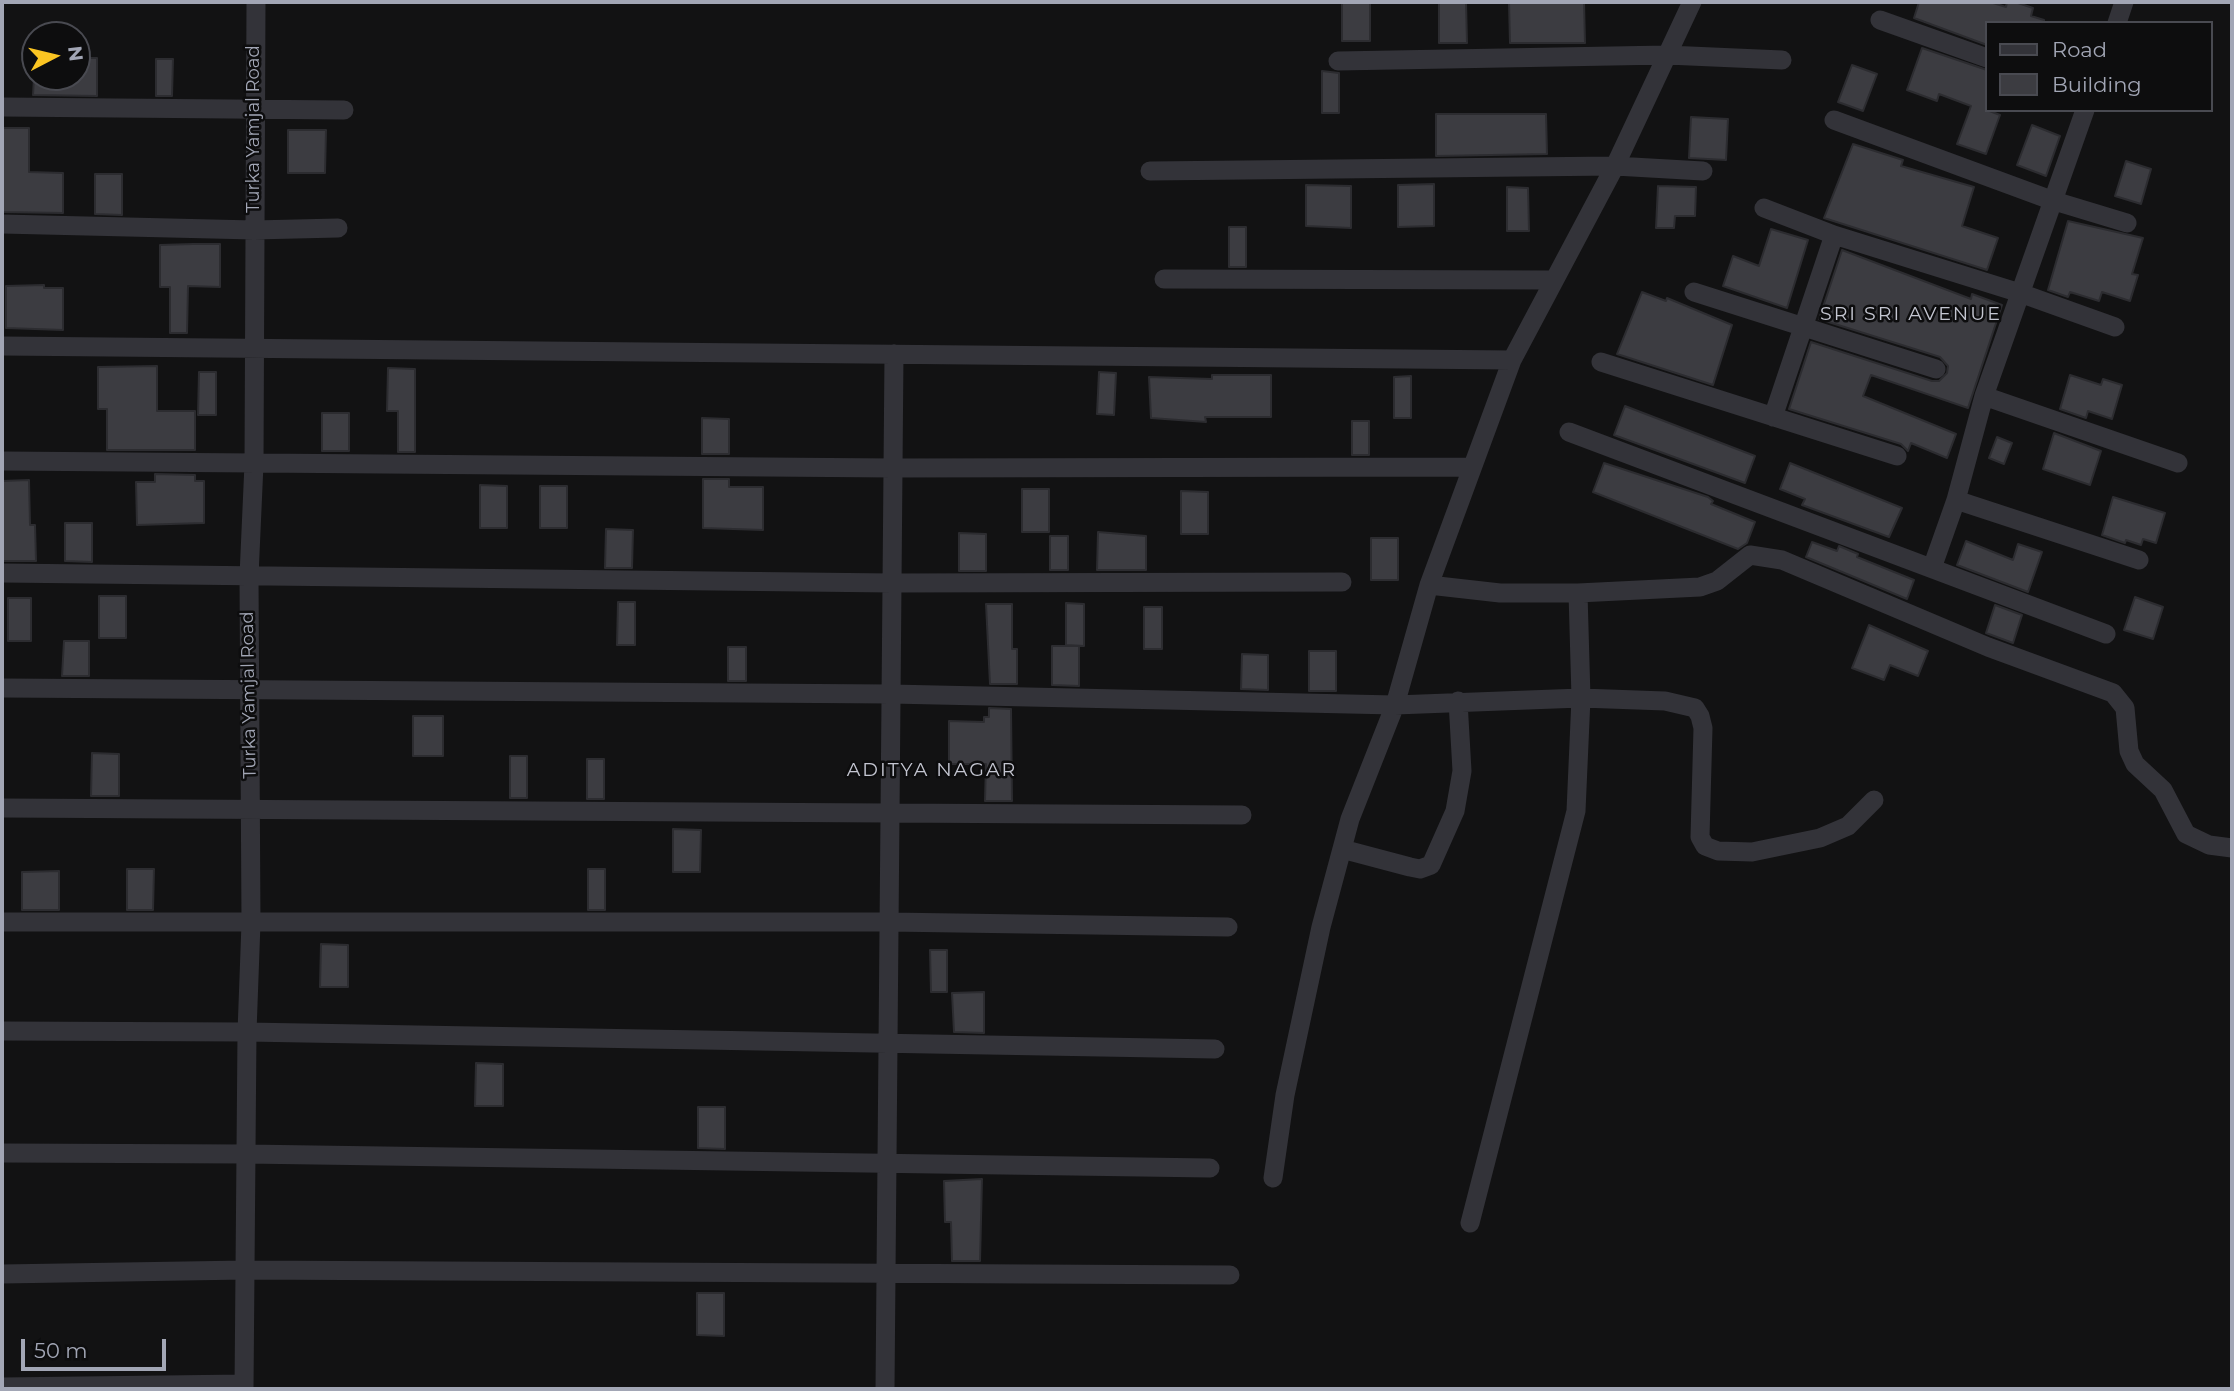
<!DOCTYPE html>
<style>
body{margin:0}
#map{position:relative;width:2234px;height:1391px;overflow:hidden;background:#121213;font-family:Montserrat,sans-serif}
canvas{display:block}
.frame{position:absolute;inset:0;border:4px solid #a2a6b5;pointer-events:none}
.legend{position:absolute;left:1985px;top:21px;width:228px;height:91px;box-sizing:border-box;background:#0d0d0e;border:2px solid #494a51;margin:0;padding:9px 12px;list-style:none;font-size:21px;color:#a2a6b5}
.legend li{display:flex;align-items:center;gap:14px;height:35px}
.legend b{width:35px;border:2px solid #494a51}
.north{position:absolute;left:21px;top:21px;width:70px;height:70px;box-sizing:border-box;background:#0d0d0e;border:2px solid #494a51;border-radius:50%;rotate:83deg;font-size:19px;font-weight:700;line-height:28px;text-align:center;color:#a2a6b5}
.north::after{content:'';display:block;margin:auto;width:24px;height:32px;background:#fbc522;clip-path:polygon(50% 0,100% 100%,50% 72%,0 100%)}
.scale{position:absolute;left:21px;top:1339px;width:145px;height:32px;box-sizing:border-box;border:4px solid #a2a6b5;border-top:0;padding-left:9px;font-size:21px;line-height:24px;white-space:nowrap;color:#a2a6b5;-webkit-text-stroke:5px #0d0d0e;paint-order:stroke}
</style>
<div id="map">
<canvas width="2234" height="1391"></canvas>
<div class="frame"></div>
<ul class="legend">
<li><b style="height:9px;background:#333339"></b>Road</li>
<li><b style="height:19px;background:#3c3c41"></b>Building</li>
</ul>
<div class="north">N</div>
<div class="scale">50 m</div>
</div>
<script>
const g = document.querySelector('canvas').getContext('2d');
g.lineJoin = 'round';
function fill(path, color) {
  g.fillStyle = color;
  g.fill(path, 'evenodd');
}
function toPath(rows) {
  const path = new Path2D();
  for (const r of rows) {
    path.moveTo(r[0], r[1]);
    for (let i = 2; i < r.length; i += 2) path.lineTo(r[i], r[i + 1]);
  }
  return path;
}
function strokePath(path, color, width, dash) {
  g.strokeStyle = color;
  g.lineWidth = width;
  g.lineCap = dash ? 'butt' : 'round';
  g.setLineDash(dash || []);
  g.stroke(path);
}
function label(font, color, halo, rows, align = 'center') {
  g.font = font + ' Montserrat,sans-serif';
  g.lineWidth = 5;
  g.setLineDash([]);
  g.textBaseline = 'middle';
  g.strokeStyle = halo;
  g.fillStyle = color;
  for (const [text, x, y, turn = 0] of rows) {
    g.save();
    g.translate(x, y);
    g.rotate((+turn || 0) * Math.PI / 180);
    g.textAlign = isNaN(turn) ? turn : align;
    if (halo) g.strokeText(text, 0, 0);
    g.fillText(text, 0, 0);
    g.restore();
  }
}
const building = toPath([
 [1342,2,1370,2,1370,41,1342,41,1342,2],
 [1439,2,1466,2,1467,43,1439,43,1439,2],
 [1509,2,1584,2,1585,43,1510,43,1509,2],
 [1919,2,1990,2,2006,7,2007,2,2015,2,2033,8,2031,16,2044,20,2044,23,1987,23,1987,45,1914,18,1919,2],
 [1922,48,1987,70,1987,110,2000,115,1986,154,1957,144,1971,106,1939,94,1937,101,1907,90,1922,48],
 [77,58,97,58,97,96,33,95,34,77,77,77,77,58],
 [156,59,173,59,172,96,156,96,156,59],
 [1852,65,1877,74,1863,111,1838,102,1852,65],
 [1322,71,1339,73,1339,113,1322,113,1322,71],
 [1436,114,1546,114,1547,154,1436,156,1436,114],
 [1691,117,1728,119,1726,160,1689,158,1691,117],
 [2032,125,2060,136,2046,176,2017,165,2032,125],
 [2,128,29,128,29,172,63,173,63,213,2,212,2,128],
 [288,130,326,130,325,173,288,173,288,130],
 [1853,144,1903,160,1901,166,1974,187,1962,226,1998,238,1987,270,1824,218,1853,144],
 [2126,161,2151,169,2141,204,2115,196,2126,161],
 [95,174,122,174,122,215,95,214,95,174],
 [1434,184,1434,226,1398,227,1398,185,1434,184],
 [1306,185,1351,186,1351,228,1306,226,1306,185],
 [1658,186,1696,187,1695,216,1675,216,1674,228,1656,228,1658,186],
 [1507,187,1528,188,1529,231,1507,231,1507,187],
 [2068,221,2143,238,2132,274,2138,275,2130,301,2102,292,2099,301,2070,292,2068,297,2048,290,2068,221],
 [1229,227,1246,227,1246,267,1229,267,1229,227],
 [1771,229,1808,240,1787,308,1723,286,1733,256,1759,266,1771,229],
 [193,244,220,244,220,287,188,286,187,333,170,333,170,287,160,287,160,245,193,244],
 [1842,250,1971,299,1972,294,2002,305,1968,408,1871,375,1863,396,1956,434,1947,458,1911,443,1908,451,1901,444,1789,409,1811,342,1932,381,1939,381,1947,373,1948,366,1940,357,1819,319,1842,250],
 [44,285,44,288,63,288,63,330,6,328,6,286,44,285],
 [1642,292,1666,301,1667,298,1732,325,1713,385,1617,354,1642,292],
 [157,366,157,411,195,411,195,450,107,450,107,409,98,409,98,367,157,366],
 [388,368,415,369,415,452,398,452,398,411,387,411,388,368],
 [199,372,216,372,216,415,198,415,199,372],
 [1099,372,1116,373,1114,415,1097,414,1099,372],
 [1212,375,1271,375,1271,417,1205,417,1206,422,1151,418,1149,377,1212,379,1212,375],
 [2070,375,2101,385,2103,379,2122,385,2112,419,2088,411,2086,418,2060,409,2070,375],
 [1411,376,1411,418,1394,418,1394,377,1411,376],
 [1625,406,1755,456,1745,483,1614,435,1625,406],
 [322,413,349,413,349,451,322,451,322,413],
 [702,418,729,419,729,454,702,454,702,418],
 [1352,421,1369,421,1369,455,1352,455,1352,421],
 [2054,433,2101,451,2090,485,2043,469,2054,433],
 [1997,437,2012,443,2004,464,1989,458,1997,437],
 [1604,463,1708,497,1713,501,1711,504,1755,522,1747,543,1738,549,1593,492,1604,463],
 [1790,463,1902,508,1889,537,1802,505,1805,499,1780,489,1790,463],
 [155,474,195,475,195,481,204,481,204,523,137,525,136,482,155,482,155,474],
 [703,479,729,479,729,487,763,487,763,530,703,528,703,479],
 [29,480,30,525,35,525,36,561,2,561,2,481,29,480],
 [480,485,507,486,507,528,480,528,480,485],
 [540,486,567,486,567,528,540,528,540,486],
 [1022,489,1049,489,1049,532,1022,532,1022,489],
 [1181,491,1208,492,1208,534,1181,534,1181,491],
 [2113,497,2165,513,2156,543,2143,539,2141,545,2126,540,2125,543,2102,535,2113,497],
 [65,523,92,523,92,562,65,561,65,523],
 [606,529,633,530,632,568,605,568,606,529],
 [1098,532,1146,536,1146,570,1097,570,1098,532],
 [959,533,986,534,986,571,959,571,959,533],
 [1050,536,1068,536,1068,570,1050,570,1050,536],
 [1371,538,1398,538,1398,580,1371,580,1371,538],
 [1966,541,2013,560,2018,544,2042,552,2028,592,1957,565,1966,541],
 [1812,542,1837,551,1839,546,1858,554,1857,557,1914,580,1907,599,1806,557,1812,542],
 [99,596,126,596,126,638,99,638,99,596],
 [2135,597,2163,607,2153,639,2124,630,2135,597],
 [8,598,31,598,31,641,8,641,8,598],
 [618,602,635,602,635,645,617,645,618,602],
 [1066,603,1084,604,1084,646,1066,645,1066,603],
 [986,604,1012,604,1012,649,1017,649,1017,684,990,684,986,604],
 [1995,605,2022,615,2013,643,1986,633,1995,605],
 [1144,607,1162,607,1162,649,1144,649,1144,607],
 [1869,625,1928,651,1918,676,1890,665,1884,680,1852,668,1869,625],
 [64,641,89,641,89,676,62,676,64,641],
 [1052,646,1079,646,1079,686,1052,685,1052,646],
 [728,647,746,647,746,681,728,681,728,647],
 [1309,651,1336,651,1336,691,1309,691,1309,651],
 [1242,654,1268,655,1268,690,1241,689,1242,654],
 [989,708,1011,709,1012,801,985,801,986,764,949,764,949,721,984,722,984,717,989,717,989,708],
 [413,716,443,716,443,756,413,756,413,716],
 [92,753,119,754,119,796,91,796,92,753],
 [510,756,527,756,527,798,510,798,510,756],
 [587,759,604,759,604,799,587,799,587,759],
 [673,829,701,830,700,872,673,872,673,829],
 [127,869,154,869,153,910,127,910,127,869],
 [588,869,605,869,605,910,588,910,588,869],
 [59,871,59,910,22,910,22,872,59,871],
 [321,944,348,945,348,987,320,987,321,944],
 [930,950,947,950,947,992,931,992,930,950],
 [984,992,984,1033,954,1032,952,993,984,992],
 [476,1063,503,1064,503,1106,475,1106,476,1063],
 [698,1107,725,1107,725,1149,698,1148,698,1107],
 [982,1179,980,1261,952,1261,951,1222,945,1222,944,1181,982,1179],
 [697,1293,724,1293,724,1336,697,1335,697,1293]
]);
const minor = toPath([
 [1880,20,1987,58],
 [2117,23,2124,2],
 [1338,61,1667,55,1782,60],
 [2,107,344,110],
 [1834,120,2051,200,2127,223],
 [1150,171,1615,166,1703,171],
 [1764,208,1834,235,2020,293,2115,327],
 [2,224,254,230,338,228],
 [1164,279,1554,280],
 [1694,292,1936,369],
 [2,346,1512,360],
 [1601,362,1897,456],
 [1984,396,2178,463],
 [1773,417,1834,235],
 [1569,432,2106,634],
 [2,461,893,468,1472,467],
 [1956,500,2139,560],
 [1932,568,1956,500,1984,396,2085,110],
 [2,573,892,583,1342,582],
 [1429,585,1500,593,1578,593,1700,587,1717,581,1750,555,1782,560,1988,647,2113,693,2125,708,2129,751,2135,764,2163,790,2186,834,2209,845,2232,848],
 [2,688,891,694,1395,705,1581,698,1665,701,1695,708,1700,716,1703,728,1700,837,1705,846,1718,851,1752,852,1820,838,1848,826,1874,800],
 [2,808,1242,815],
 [1342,849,1410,867,1420,869,1431,865,1455,811,1462,771,1458,701],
 [2,922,889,922,1228,927],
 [2,1031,247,1032,1215,1049],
 [2,1153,246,1154,1210,1168],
 [1273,1178,1285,1095,1321,927,1350,819,1395,705,1429,585,1512,360,1615,166,1692,2],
 [1470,1223,1576,811,1581,698,1578,593],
 [2,1274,245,1270,1230,1275],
 [2,1387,244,1384],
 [244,1389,247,1032,251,923,249,576,254,464,256,2],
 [885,1389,894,354]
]);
const streetNames = [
 ["Turka Yamjal Road",254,129,-90],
 ["Turka Yamjal Road",249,695,-91]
];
const neighbourhoodNames = [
 ["SRI SRI AVENUE",1911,314],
 ["ADITYA NAGAR",932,770]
];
fill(building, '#3c3c41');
strokePath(building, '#2c2c30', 2);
strokePath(minor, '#333339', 19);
label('18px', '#a2a6b5', '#0d0d0e', streetNames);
g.letterSpacing = '2px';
label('19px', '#c4c6d1', '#0d0d0e', neighbourhoodNames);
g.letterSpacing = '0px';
</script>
